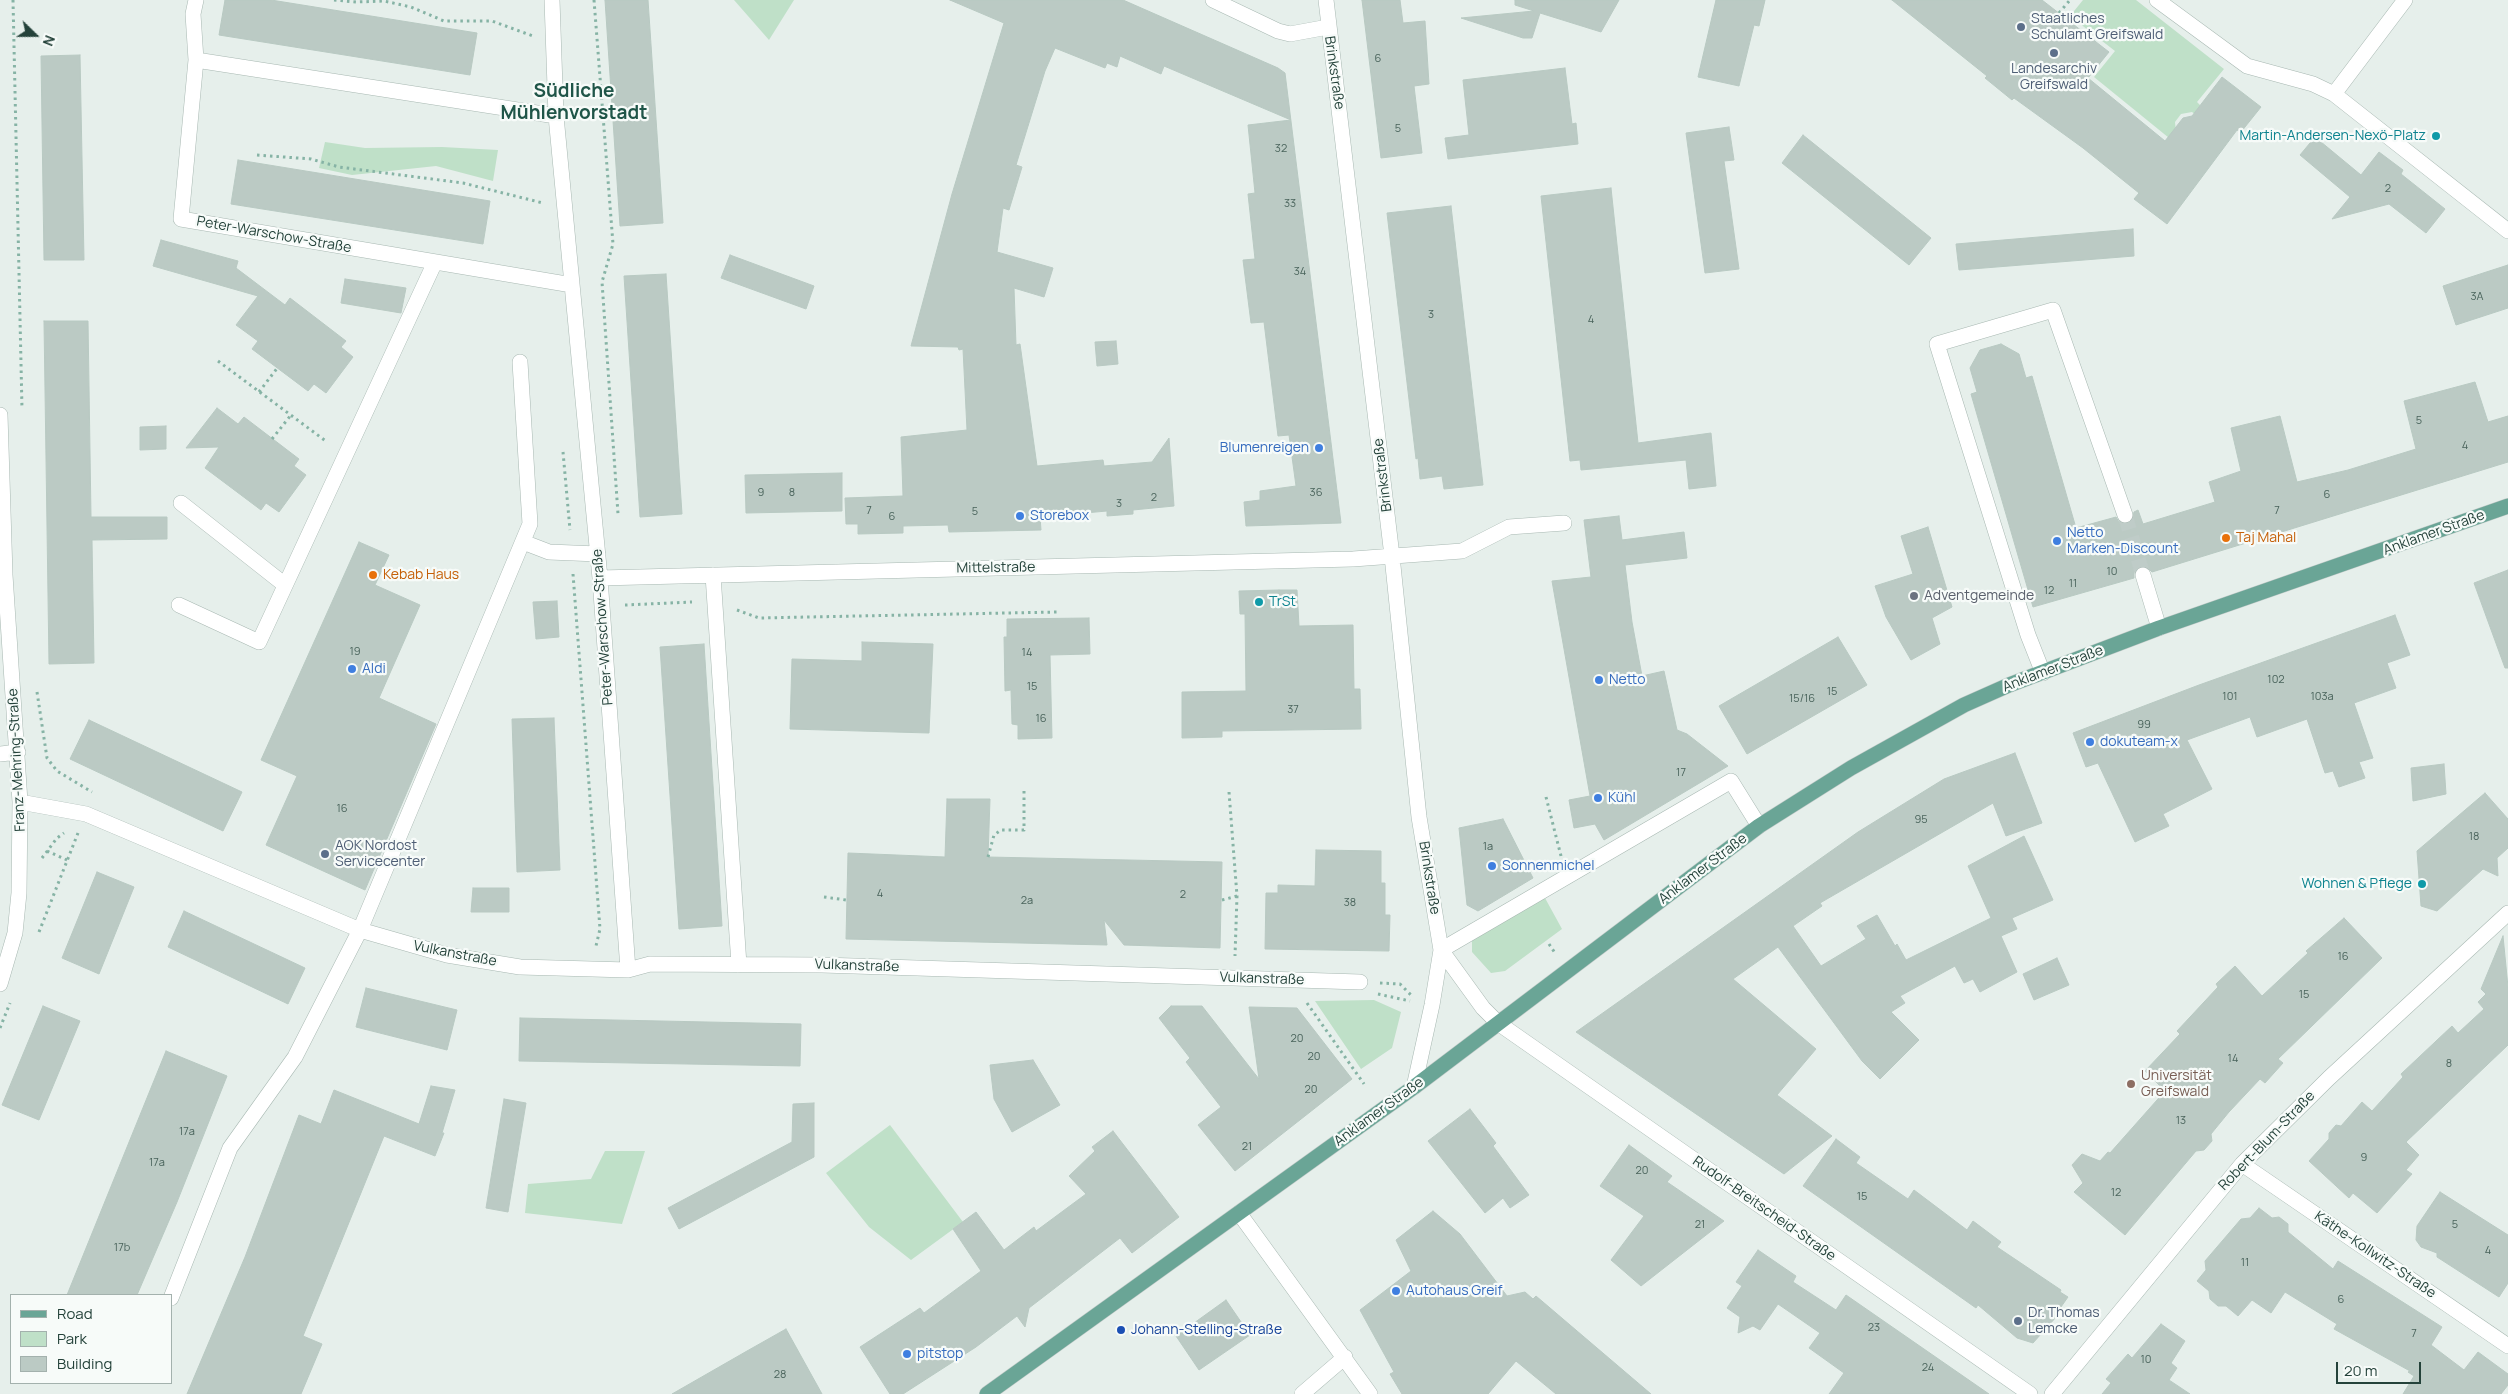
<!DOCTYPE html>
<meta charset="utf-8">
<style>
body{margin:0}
#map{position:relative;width:2508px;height:1394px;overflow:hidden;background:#e6efeb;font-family:Manrope,sans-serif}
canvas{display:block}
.legend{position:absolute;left:10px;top:1294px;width:162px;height:90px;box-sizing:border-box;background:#f7fbf9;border:1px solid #a3b1ad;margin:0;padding:6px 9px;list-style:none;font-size:15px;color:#24423a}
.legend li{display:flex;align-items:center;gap:10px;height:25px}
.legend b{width:25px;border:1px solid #a3b1ad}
.north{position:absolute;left:10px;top:10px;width:50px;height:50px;-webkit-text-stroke:4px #f7fbf9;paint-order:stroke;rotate:112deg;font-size:14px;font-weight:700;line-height:20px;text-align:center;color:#24423a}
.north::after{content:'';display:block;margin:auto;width:18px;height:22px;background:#24423a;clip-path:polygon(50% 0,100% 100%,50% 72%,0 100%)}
.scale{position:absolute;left:2336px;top:1362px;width:85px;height:22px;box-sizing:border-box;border:2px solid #24423a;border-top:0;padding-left:6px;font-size:15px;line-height:18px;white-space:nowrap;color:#24423a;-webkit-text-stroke:4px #f7fbf9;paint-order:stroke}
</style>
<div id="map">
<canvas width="2508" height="1394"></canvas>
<ul class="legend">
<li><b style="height:6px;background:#6aa596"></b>Road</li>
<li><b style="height:14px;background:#bfe0c8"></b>Park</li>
<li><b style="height:14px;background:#bbcac4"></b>Building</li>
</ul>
<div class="north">N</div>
<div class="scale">20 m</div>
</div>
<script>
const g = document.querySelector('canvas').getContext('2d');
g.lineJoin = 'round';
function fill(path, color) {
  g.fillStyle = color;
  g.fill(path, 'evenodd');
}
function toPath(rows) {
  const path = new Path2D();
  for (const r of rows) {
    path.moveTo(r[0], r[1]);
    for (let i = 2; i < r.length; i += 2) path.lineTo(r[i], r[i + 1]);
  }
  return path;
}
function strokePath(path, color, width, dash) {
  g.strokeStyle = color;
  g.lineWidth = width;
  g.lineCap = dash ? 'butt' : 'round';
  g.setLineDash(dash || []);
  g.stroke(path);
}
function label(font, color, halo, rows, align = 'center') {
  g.font = font + ' Manrope,sans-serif';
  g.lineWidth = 4.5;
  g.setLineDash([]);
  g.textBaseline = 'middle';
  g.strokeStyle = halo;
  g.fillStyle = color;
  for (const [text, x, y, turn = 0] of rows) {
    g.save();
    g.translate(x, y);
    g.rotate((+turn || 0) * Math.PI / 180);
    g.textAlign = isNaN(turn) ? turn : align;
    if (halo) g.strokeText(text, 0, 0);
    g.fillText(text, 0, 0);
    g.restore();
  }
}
const green = toPath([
 [734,0,794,0,769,40],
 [2083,0,2136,0,2224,69,2197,102,2202,107,2196,115,2192,112,2181,114,2175,122,2176,132,2174,142,2094,77,2115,51,2070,16],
 [325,142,365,148,442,147,498,150,493,181,436,166,352,175,319,168],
 [1545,898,1562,929,1505,971,1491,973,1472,952,1472,939],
 [1374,1000,1401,1012,1392,1048,1361,1069,1315,1001],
 [890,1125,963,1222,911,1260,869,1227,826,1173],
 [605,1151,645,1151,622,1224,525,1213,528,1184,591,1179]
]);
const building = toPath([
 [225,0,271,0,477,33,470,75,219,35,225,0],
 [605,0,648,0,663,223,620,226,605,0],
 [950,0,1123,0,1278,68,1285,73,1341,523,1246,526,1244,502,1260,500,1260,491,1296,486,1289,435,1278,436,1264,322,1251,323,1243,260,1255,259,1248,194,1255,193,1248,125,1291,120,1164,66,1161,74,1120,56,1117,67,1107,63,1105,68,1055,48,1045,71,1016,165,1022,167,1009,210,1003,208,997,252,1053,268,1044,297,1014,288,1016,345,1020,344,1037,466,1103,460,1104,466,1152,462,1169,438,1174,506,1133,510,1133,514,1107,516,1107,511,1040,517,1041,530,949,532,948,525,903,526,903,533,858,534,858,524,846,524,845,498,903,496,901,437,967,430,963,349,959,350,958,347,911,346,952,194,1004,23,950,0],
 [1362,0,1400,0,1403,23,1425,21,1429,84,1414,86,1422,153,1381,158,1362,0],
 [1515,0,1619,0,1601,32,1540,13,1532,38,1523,38,1461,18,1534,11,1515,5,1515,0],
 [1716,0,1765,0,1759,26,1754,25,1739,86,1698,77,1716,0],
 [1892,0,2042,0,2109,52,2088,78,2165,141,2183,118,2192,116,2222,77,2261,107,2241,132,2237,130,2167,224,2134,199,2139,193,2083,148,2014,98,2012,100,1985,78,1987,76,1892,0],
 [80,55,84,260,44,260,41,56,80,55],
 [1565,68,1572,124,1576,123,1578,144,1448,159,1445,138,1469,135,1463,80,1565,68],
 [1729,127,1734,160,1724,161,1739,269,1705,273,1686,133,1729,127],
 [1803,135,1931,238,1909,265,1782,163,1803,135],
 [2315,137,2361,175,2379,152,2403,170,2401,174,2445,209,2426,233,2389,204,2332,219,2350,197,2300,155,2315,137],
 [238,160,490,201,483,244,231,204,238,160],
 [1611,188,1638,443,1711,433,1716,486,1689,489,1686,460,1581,470,1580,460,1570,461,1541,196,1611,188],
 [1451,206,1483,485,1444,489,1442,476,1420,479,1418,458,1416,459,1387,213,1451,206],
 [2133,229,2134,256,1959,270,1956,244,2133,229],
 [161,240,238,261,236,268,285,305,290,298,346,341,341,347,353,357,326,393,314,384,308,391,252,349,258,341,236,325,258,296,153,266,161,240],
 [730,255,814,286,806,309,721,278,730,255],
 [2508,265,2508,308,2456,325,2443,286,2508,265],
 [666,274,682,514,640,517,624,276,666,274],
 [345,279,406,288,401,313,341,303,345,279],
 [44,321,88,321,91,517,167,517,167,539,92,540,94,663,49,664,44,321],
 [1116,341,1118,364,1097,366,1095,342,1116,341],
 [2001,344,2019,354,2026,378,2032,376,2076,528,2116,517,2119,522,2128,524,2132,521,2134,512,2138,510,2143,524,2215,502,2209,482,2241,471,2231,428,2280,416,2297,482,2348,470,2416,449,2404,401,2475,382,2488,422,2508,416,2508,462,2152,572,2146,566,2140,566,2134,572,2134,578,2033,607,1971,394,1977,392,1970,368,1980,350,2001,344],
 [217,408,238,424,244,417,299,459,294,466,306,475,279,512,266,503,261,510,205,468,219,447,186,448,217,408],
 [166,426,166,449,140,450,140,427,166,426],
 [842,473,842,511,746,513,745,475,842,473],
 [1619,516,1622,540,1684,532,1687,558,1625,565,1632,622,1642,676,1664,671,1677,730,1687,734,1728,766,1604,840,1595,824,1574,828,1569,800,1590,796,1552,581,1591,577,1584,520,1619,516],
 [1928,527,1952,607,1932,618,1940,644,1911,660,1886,617,1875,586,1913,574,1901,536,1928,527],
 [359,542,389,555,375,585,420,605,379,698,436,724,365,890,266,845,297,776,261,760,359,542],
 [2508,570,2508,668,2505,668,2474,583,2508,570],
 [1279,590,1297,590,1299,626,1353,625,1354,689,1360,689,1361,729,1222,731,1222,737,1182,738,1182,692,1246,691,1245,614,1240,614,1239,591,1279,590],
 [557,601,559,637,536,639,533,602,557,601],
 [2395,615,2410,655,2387,663,2396,688,2354,703,2373,758,2359,762,2365,778,2339,787,2333,771,2325,773,2307,719,2257,737,2250,717,2187,740,2212,789,2163,814,2169,826,2135,842,2098,763,2086,767,2073,733,2199,685,2395,615],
 [1089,618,1090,654,1050,655,1052,738,1018,739,1018,725,1012,724,1011,690,1005,691,1004,637,1007,637,1007,619,1089,618],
 [1838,637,1867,685,1747,754,1719,706,1838,637],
 [862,642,933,644,929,733,790,729,792,659,862,661,862,642],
 [704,644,722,926,679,929,660,647,704,644],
 [554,718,560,870,517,872,512,719,554,718],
 [89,720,242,792,223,831,70,759,89,720],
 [2015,753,2042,823,2006,836,1993,803,1820,903,1822,906,1793,926,1821,966,1866,939,1857,926,1877,915,1895,946,1897,944,1906,960,1991,918,1968,866,2024,836,2053,900,2012,918,2017,929,2001,936,2017,972,1980,992,1973,979,1964,983,1955,966,1900,996,1905,1003,1891,1012,1919,1040,1880,1079,1862,1061,1778,947,1733,979,1816,1049,1777,1095,1832,1136,1784,1174,1576,1032,1858,832,1944,779,2015,753],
 [2444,764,2446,794,2413,801,2411,768,2444,764],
 [2485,793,2508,819,2508,848,2497,858,2498,876,2483,869,2437,911,2421,906,2417,851,2485,793],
 [947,799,990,799,988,857,1222,862,1220,948,1124,945,1104,920,1107,945,846,939,848,853,945,857,947,799],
 [1503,819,1533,878,1478,911,1467,905,1459,828,1503,819],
 [1316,850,1381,851,1381,883,1385,883,1385,915,1390,915,1389,951,1265,949,1266,893,1278,893,1278,885,1315,886,1316,850],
 [97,872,134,887,99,974,62,958,97,872],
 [473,888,509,888,509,912,471,912,473,888],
 [184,911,305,968,288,1004,168,947,184,911],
 [2344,918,2382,958,2278,1059,2283,1063,2265,1083,2260,1079,2229,1112,2211,1134,2212,1141,2204,1150,2196,1151,2125,1235,2074,1192,2083,1183,2072,1165,2082,1154,2100,1161,2108,1152,2110,1153,2165,1091,2145,1071,2180,1034,2177,1031,2218,987,2216,984,2235,966,2262,996,2308,953,2306,951,2344,918],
 [2503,936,2508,987,2508,1045,2406,1142,2419,1155,2406,1170,2412,1174,2377,1213,2353,1193,2349,1198,2309,1161,2329,1139,2329,1133,2336,1125,2341,1126,2362,1102,2372,1111,2403,1077,2401,1074,2452,1026,2458,1033,2484,1009,2478,1002,2486,994,2481,989,2503,936],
 [2057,958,2069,985,2034,1000,2023,974,2057,958],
 [366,988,457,1010,447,1050,356,1027,366,988],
 [43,1006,80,1021,39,1120,2,1105,43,1006],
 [1171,1006,1202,1006,1259,1079,1249,1007,1297,1008,1352,1079,1235,1171,1198,1125,1221,1107,1186,1062,1190,1058,1159,1018,1171,1006],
 [520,1018,801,1024,800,1066,519,1061,520,1018],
 [166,1051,227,1076,177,1202,137,1295,67,1295,166,1051],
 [1033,1060,1060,1105,1012,1132,994,1099,990,1065,1033,1060],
 [431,1086,455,1090,442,1133,444,1133,435,1156,384,1136,303,1336,322,1344,301,1394,187,1394,245,1257,299,1115,321,1124,334,1090,419,1124,431,1086],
 [504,1099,526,1103,508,1212,486,1208,504,1099],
 [814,1103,814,1157,679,1229,668,1208,792,1142,793,1104,814,1103],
 [1470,1109,1496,1143,1493,1146,1529,1195,1510,1208,1503,1198,1485,1213,1428,1141,1470,1109],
 [1113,1131,1179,1217,1132,1253,1120,1238,1029,1308,1025,1327,1017,1316,976,1347,903,1394,890,1394,860,1347,920,1308,924,1313,981,1271,953,1229,976,1212,1004,1250,1034,1227,1036,1231,1086,1194,1069,1176,1095,1151,1092,1147,1113,1131],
 [1836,1139,1860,1157,1856,1163,1908,1199,1914,1190,1967,1230,1973,1221,2001,1242,1997,1247,2061,1290,2060,1292,2068,1297,2056,1314,2057,1316,2033,1343,2017,1338,1978,1305,1976,1308,1803,1186,1836,1139],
 [1629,1145,1672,1176,1667,1182,1724,1221,1641,1286,1611,1260,1644,1216,1600,1186,1629,1145],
 [2440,1192,2508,1235,2508,1283,2499,1297,2437,1257,2437,1253,2421,1247,2416,1240,2417,1226,2440,1192],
 [2259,1208,2272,1218,2279,1217,2288,1224,2288,1232,2333,1269,2338,1261,2442,1327,2431,1345,2464,1370,2478,1352,2508,1374,2508,1385,2501,1394,2403,1394,2414,1376,2408,1372,2410,1371,2334,1329,2337,1324,2285,1292,2271,1313,2252,1300,2238,1316,2226,1306,2218,1306,2210,1299,2209,1291,2197,1281,2206,1270,2205,1261,2241,1219,2250,1218,2259,1208],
 [1433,1211,1460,1234,1507,1296,1525,1292,1533,1299,1536,1296,1651,1394,1556,1394,1516,1361,1488,1394,1402,1394,1390,1374,1394,1372,1360,1310,1411,1271,1396,1240,1433,1211],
 [1758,1250,1796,1276,1793,1282,1836,1310,1846,1295,1989,1394,1829,1394,1844,1373,1809,1348,1820,1333,1778,1304,1760,1330,1753,1326,1738,1333,1740,1317,1727,1308,1742,1286,1736,1282,1758,1250],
 [1226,1300,1250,1335,1199,1370,1176,1336,1226,1300],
 [2161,1324,2185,1341,2171,1363,2177,1368,2169,1380,2190,1394,2102,1394,2111,1383,2106,1379,2128,1354,2132,1358,2161,1324],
 [786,1329,822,1394,672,1394,747,1351,786,1329]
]);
const minorTunnel = toPath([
 [2125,515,2143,575]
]);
const path = toPath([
 [13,0,22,409],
 [334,0,356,2,384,1,411,7,444,21,492,21,533,36],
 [594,0,613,244,602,282,618,514],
 [2059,13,2070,0],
 [257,155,311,159,339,167,463,183,543,203],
 [218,361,327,442],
 [259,392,278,367],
 [272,439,291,415],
 [563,452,570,530],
 [573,574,600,929,596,946],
 [625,605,692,602],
 [737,610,759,618,1057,612],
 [37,692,47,758,57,771,92,792],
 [1229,792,1237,896,1235,956],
 [1546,797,1561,856],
 [47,851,67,860],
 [988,857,994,835,1001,830,1024,830,1024,789],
 [42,858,57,838,64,833],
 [824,897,846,900],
 [1222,900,1237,896],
 [39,932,78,833],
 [1549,944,1555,953],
 [1380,983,1400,984,1411,995],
 [1378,994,1410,1001],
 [1307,1003,1364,1084],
 [0,1028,10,1003]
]);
const minor = toPath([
 [196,0,193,14,196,60,181,219,572,285],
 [552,0,556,116,600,578,628,970],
 [1213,0,1278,31,1290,34,1328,27],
 [1326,0,1392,556,1419,817,1441,950,1432,1005,1414,1087],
 [2157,0,2247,66,2313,84,2334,94,2508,231],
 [196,60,556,116],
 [2334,94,2405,0],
 [0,415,5,575,20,802,19,893,15,933,0,984],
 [181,503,285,585],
 [523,542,549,552,598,554],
 [713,575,739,965],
 [2143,575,2159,628],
 [600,578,1353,559,1462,551,1509,527,1564,523],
 [179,605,259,642,435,262],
 [2043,673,2028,635,1937,344,2053,310,2125,515],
 [0,754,18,752],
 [20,802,86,814,360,930,447,955,520,967,628,970,650,964,822,965,1360,982],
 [1441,950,1483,1008,1498,1023,2030,1394],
 [1441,950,1731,781,1759,826],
 [2242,1164,2508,1346],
 [1239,1213,1370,1394],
 [171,1298,230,1148,295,1057,360,930,530,524,520,362],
 [1302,1394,1345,1357],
 [2052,1394,2242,1164,2329,1078,2508,913]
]);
const major = toPath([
 [987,1394,1414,1087,1759,826,1851,768,1964,705,2009,685,2159,628,2508,506]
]);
const markers = [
 [2021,27,5,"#5c6f8a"],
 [2054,53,5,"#5c6f8a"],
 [2436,136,5,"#0f9aa8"],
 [1319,448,5,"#3f7fe0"],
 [1020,516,5,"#3f7fe0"],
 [2226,538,5,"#e8710a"],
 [2057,541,5,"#3f7fe0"],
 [373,575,5,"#e8710a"],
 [1914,596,5,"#6b7280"],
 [1259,602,5,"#0f9aa8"],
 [352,669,5,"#3f7fe0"],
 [1599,680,5,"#3f7fe0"],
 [2090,742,5,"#3f7fe0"],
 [1598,798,5,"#3f7fe0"],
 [325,854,5,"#5c6f8a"],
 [1492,866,5,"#3f7fe0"],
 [2422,884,5,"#0f9aa8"],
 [2131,1084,5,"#8d6e63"],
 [1396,1291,5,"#3f7fe0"],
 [2018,1321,5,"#5c6f8a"],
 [1121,1330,5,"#1a4fb4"],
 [907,1354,5,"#3f7fe0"]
];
const numberNames = [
 ["6",1378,59],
 ["5",1398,129],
 ["32",1281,149],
 ["2",2388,189],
 ["33",1290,204],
 ["34",1300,272],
 ["3A",2477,297],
 ["3",1431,315],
 ["4",1591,320],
 ["5",2419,421],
 ["4",2465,446],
 ["9",761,493],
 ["8",792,493],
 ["36",1316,493],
 ["6",2327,495],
 ["2",1154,498],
 ["3",1119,504],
 ["7",869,511],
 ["7",2277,511],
 ["5",975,512],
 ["6",892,517],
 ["10",2112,572],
 ["11",2073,584],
 ["12",2049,591],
 ["19",355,652],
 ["14",1027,653],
 ["102",2276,680],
 ["15",1032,687],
 ["15",1832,692],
 ["101",2230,697],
 ["103a",2322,697],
 ["15/16",1802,699],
 ["37",1293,710],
 ["16",1041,719],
 ["99",2144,725],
 ["17",1681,773],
 ["16",342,809],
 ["95",1921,820],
 ["18",2474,837],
 ["1a",1488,847],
 ["4",880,894],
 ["2",1183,895],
 ["2a",1027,901],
 ["38",1350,903],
 ["16",2343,957],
 ["15",2304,995],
 ["20",1297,1039],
 ["20",1314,1057],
 ["14",2233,1059],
 ["8",2449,1064],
 ["20",1311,1090],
 ["13",2181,1121],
 ["17a",187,1132],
 ["21",1247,1147],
 ["9",2364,1158],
 ["17a",157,1163],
 ["20",1642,1171],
 ["12",2116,1193],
 ["15",1862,1197],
 ["21",1700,1225],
 ["5",2455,1225],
 ["17b",122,1248],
 ["4",2488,1251],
 ["11",2245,1263],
 ["6",2341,1300],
 ["23",1874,1328],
 ["7",2414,1334],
 ["10",2146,1360],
 ["24",1928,1368],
 ["28",780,1375]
];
const serviceNames = [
 ["Staatliches",2031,19],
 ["Schulamt Greifswald",2031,35],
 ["Landesarchiv",2054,69,"center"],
 ["Greifswald",2054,85,"center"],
 ["AOK Nordost",335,846],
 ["Servicecenter",335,862],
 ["Dr. Thomas",2028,1313],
 ["Lemcke",2028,1329]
];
const streetNames = [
 ["Brinkstraße",1334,73,82],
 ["Peter-Warschow-Straße",274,235,10],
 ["Brinkstraße",1383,475,-97],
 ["Anklamer Straße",2434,533,-20],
 ["Mittelstraße",996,568,-1],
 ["Peter-Warschow-Straße",603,627,-94],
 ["Anklamer Straße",2053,669,-21],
 ["Franz-Mehring-Straße",17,760,-93],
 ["Anklamer Straße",1703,869,-37],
 ["Brinkstraße",1429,878,81],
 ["Vulkanstraße",455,954,11],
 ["Vulkanstraße",857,966,2],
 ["Vulkanstraße",1262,979,2],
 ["Anklamer Straße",1379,1112,-36],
 ["Robert-Blum-Straße",2267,1141,-46],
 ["Rudolf-Breitscheid-Straße",1764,1209,35],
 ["Käthe-Kollwitz-Straße",2375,1255,34]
];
const cultureNames = [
 ["Martin-Andersen-Nexö-Platz",2426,136],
 ["TrSt",1269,602,"left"],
 ["Wohnen & Pflege",2412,884]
];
const shopNames = [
 ["Blumenreigen",1309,448,"right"],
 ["Storebox",1030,516],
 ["Netto",2067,533],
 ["Marken-Discount",2067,549],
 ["Aldi",362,669],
 ["Netto",1609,680],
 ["dokuteam-x",2100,742],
 ["Kühl",1608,798],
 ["Sonnenmichel",1502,866],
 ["Autohaus Greif",1406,1291],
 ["pitstop",917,1354]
];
const foodNames = [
 ["Taj Mahal",2236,538],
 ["Kebab Haus",383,575]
];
const worshipNames = [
 ["Adventgemeinde",1924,596]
];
const educationNames = [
 ["Universität",2141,1076],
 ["Greifswald",2141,1092]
];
const transitNames = [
 ["Johann-Stelling-Straße",1131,1330]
];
const districtNames = [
 ["Südliche",574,92],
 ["Mühlenvorstadt",574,114]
];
fill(green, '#bfe0c8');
fill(building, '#bbcac4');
strokePath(building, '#b8c9c2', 1);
strokePath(minorTunnel, '#bfccc8', 15, [15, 8]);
strokePath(minor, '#a8b8b2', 16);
strokePath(major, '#c2cac8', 16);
strokePath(path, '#86b3a5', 3, [2.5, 4]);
strokePath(minor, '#fff', 15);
strokePath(major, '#6aa596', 15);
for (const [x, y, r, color] of markers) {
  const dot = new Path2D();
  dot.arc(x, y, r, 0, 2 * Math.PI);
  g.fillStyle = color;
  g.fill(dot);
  strokePath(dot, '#f7fbf9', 2);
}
label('11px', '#4a645c', null, numberNames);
label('14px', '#4e5e75', '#f7fbf9', serviceNames, 'left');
label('14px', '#24423a', '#f7fbf9', streetNames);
label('14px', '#0d838f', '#f7fbf9', cultureNames, 'right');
label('14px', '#366cbe', '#f7fbf9', shopNames, 'left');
label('14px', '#c56008', '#f7fbf9', foodNames, 'left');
label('14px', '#5b616d', '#f7fbf9', worshipNames, 'left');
label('14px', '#785e54', '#f7fbf9', educationNames, 'left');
label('14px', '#164399', '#f7fbf9', transitNames, 'left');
label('bold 19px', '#1f5548', '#f7fbf9', districtNames);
</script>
